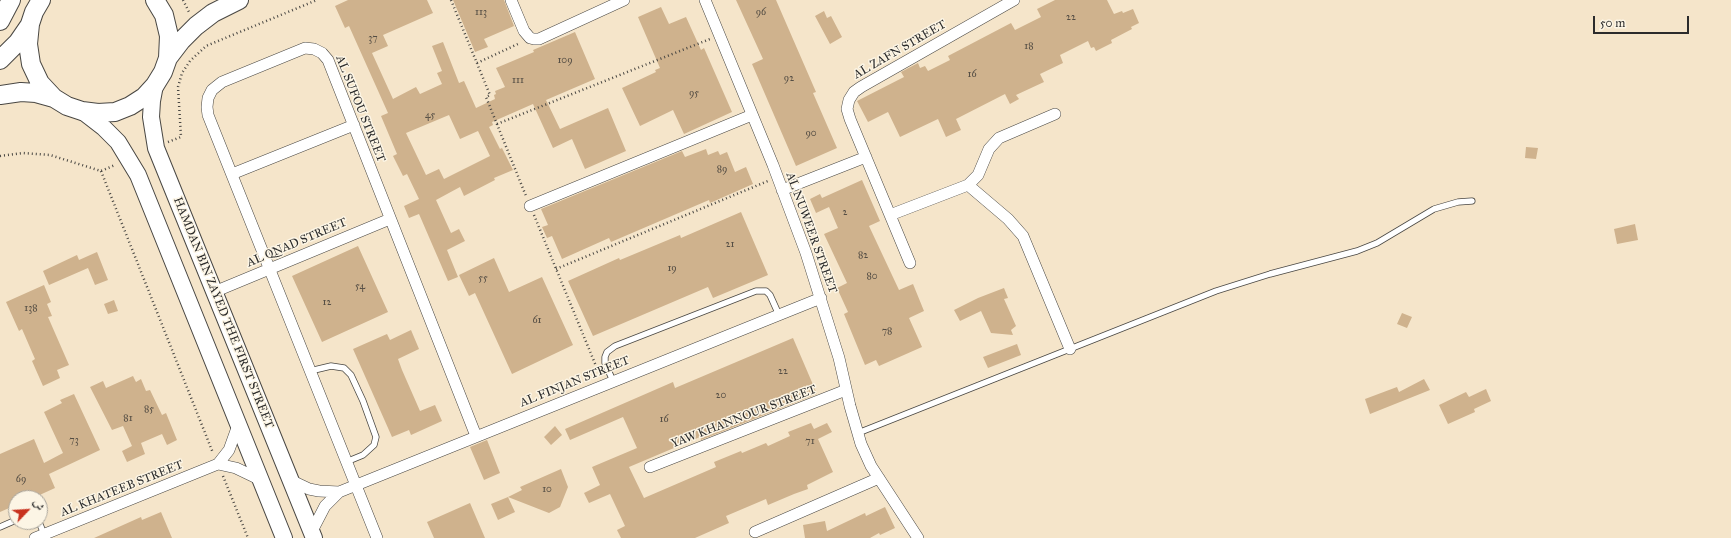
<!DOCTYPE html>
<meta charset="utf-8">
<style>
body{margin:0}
#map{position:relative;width:1731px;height:538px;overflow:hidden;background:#f5e5ca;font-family:"IM FELL Great Primer",Amiri,serif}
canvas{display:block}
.north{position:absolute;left:8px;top:490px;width:40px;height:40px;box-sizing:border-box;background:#fcf5e5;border:1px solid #a8a49b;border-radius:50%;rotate:65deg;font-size:11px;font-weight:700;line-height:16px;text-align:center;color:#2b2b2b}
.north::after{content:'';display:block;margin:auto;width:14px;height:18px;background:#c8321e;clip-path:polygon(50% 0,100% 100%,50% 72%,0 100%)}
.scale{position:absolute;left:1593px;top:16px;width:96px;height:18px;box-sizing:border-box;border:2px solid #2b2b2b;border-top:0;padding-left:5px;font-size:12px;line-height:14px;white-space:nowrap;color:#2b2b2b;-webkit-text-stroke:3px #fcf5e5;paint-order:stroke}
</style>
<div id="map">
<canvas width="1731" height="538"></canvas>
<div class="north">ش</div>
<div class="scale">50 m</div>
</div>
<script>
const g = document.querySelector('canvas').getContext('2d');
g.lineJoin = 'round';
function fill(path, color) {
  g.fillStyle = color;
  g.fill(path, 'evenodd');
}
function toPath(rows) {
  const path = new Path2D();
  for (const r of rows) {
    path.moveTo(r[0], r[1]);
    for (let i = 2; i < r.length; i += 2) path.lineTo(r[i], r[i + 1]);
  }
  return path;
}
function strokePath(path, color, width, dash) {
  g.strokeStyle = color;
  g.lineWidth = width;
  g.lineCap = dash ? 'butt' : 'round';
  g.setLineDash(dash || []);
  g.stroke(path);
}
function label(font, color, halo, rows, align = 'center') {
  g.font = font + ' "IM FELL Great Primer",serif';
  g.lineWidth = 3;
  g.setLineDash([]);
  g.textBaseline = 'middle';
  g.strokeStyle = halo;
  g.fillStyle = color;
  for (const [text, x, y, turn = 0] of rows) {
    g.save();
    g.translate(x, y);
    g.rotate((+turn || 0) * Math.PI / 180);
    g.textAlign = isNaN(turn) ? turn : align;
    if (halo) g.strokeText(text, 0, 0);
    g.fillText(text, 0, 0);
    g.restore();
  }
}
const building = toPath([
 [348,0,427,0,433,13,383,35,388,46,372,53,393,99,416,87,420,94,442,84,437,73,442,71,432,46,443,42,459,83,464,81,476,108,495,99,494,95,496,94,495,91,505,87,496,68,534,52,533,50,575,32,595,79,546,100,560,129,608,108,626,151,585,169,572,139,553,148,533,104,492,122,493,125,489,127,500,149,502,148,513,170,494,178,495,180,464,196,460,187,436,200,451,233,459,229,465,241,447,250,458,277,448,281,419,214,409,218,404,206,419,199,407,174,403,176,393,156,397,154,381,116,388,113,349,26,345,28,335,6],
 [449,115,460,139,478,131,490,156,444,179,439,169,426,175,406,133],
 [453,0,504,0,514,26,484,39,488,47,475,52],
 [736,0,776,0,816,92,813,93,837,148,796,166,752,64,763,59],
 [1055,0,1107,0,1114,14,1122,11,1123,13,1133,9,1139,23,1131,27,1132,29,1111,40,1112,43,1096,51,1094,47,1091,48,1088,41,1060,55,1063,63,1040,74,1044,82,1016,95,1019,99,1010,104,1005,94,956,119,961,130,946,137,938,119,900,137,888,112,868,122,857,101,904,77,901,72,918,63,920,68,925,66,928,71,950,60,948,56,1011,23,1015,30,1041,17,1037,9],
 [661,7,669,24,686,17,701,50,704,48,732,112,684,134,673,110,640,126,622,88,656,72,655,70,660,68,638,17],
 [824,11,827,18,831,16,842,37,830,44,815,16],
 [1526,147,1538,148,1536,159,1525,158],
 [706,149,708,155,718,151,720,155,727,152,735,172,746,167,753,184,710,203,709,200,611,242,609,238,562,259,552,236,547,238,542,227,548,225,541,209,682,151,685,157],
 [862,180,880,221,869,226,899,290,913,284,924,311,909,318,922,347,879,366,876,360,865,365,844,314,848,312,837,288,847,283,824,234,838,228,829,207,816,213,810,199,820,194,822,198],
 [741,212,768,275,713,298,708,287,593,336,568,281,619,258,620,260,680,235,681,238],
 [1635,224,1638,240,1617,244,1614,229],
 [358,246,388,312,322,342,292,276],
 [97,252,108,280,95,285,88,268,49,285,43,271,77,255,79,260],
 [494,258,509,292,542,277,573,345,512,374,475,293,469,296,459,275],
 [44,285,51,302,47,304,52,316,48,317,69,365,57,370,60,378,43,386,32,361,35,359,22,329,19,331,6,302],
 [1004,288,1008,298,1004,299,1016,326,1011,330,1013,335,991,333,981,311,960,321,954,310,978,298],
 [114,300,118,311,108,314,104,304],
 [1402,313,1412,317,1407,328,1397,324],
 [411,330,419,349,398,359,402,370,420,411,435,405,442,421,411,435,409,430,392,437,353,349,387,334,390,340],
 [793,338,817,394,701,440,700,437,629,467,644,498,716,467,714,462,741,451,742,453,766,443,768,446,790,436,788,432,811,423,814,429,827,423,832,432,818,439,833,472,807,485,808,489,794,494,768,505,766,499,726,516,729,523,695,538,621,538,617,530,625,526,610,494,589,503,584,493,600,485,592,467,637,448,623,417,570,440,565,429,673,382,675,388],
 [1017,344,1021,355,988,368,983,357],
 [133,376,136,382,141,379,146,391,150,390,162,415,166,413,177,440,167,445,162,434,141,443,145,454,127,462,122,451,132,446,123,426,112,430,90,387,103,381,106,388],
 [1424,379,1430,390,1370,414,1365,399,1397,387,1399,392],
 [1486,389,1491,401,1474,409,1475,412,1448,424,1439,405,1466,392,1469,397],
 [74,394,100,450,49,474,55,488,33,498,16,498,16,505,0,512,0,454,34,439,44,463,63,453,44,412,62,403,60,400],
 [555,426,562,435,551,445,544,437],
 [487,440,500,473,484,480,470,447],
 [561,469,568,487,560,507,549,513,508,497,522,490,520,487],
 [508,497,515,512,498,520,491,504],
 [470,503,485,538,434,538,427,522],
 [885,507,895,528,880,535,879,533,870,538,805,538,803,525,825,521,827,531,865,513,866,516],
 [161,512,172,538,94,538,141,517,142,520]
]);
const path = toPath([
 [183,0,190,14],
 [451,0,490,95,486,97,526,196],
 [477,63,520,43],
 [497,124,710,39],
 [168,142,181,137,178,87,182,73,190,61,206,46,317,0],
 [0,156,23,153,50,155,101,171,115,165],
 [101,171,213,453],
 [534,215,596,366],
 [556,269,768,181],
 [223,476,248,538]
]);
const lane = toPath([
 [310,371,331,366,344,368,351,375,363,401,376,437,374,445,363,455,346,462],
 [613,381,605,363,605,357,607,352,615,346,756,291,766,291,770,295,779,315],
 [858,433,1216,291,1270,274,1357,251,1377,243,1434,209,1458,202,1472,201],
 [39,522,44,534],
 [0,527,16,520]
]);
const street = toPath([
 [511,0,524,31,530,38,534,39,539,39,624,0],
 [705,0,773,165,806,253,839,358,850,406,861,444,871,466,918,538],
 [232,174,354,125],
 [968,185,1008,219,1023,236,1070,349],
 [782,190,866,157],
 [530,206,752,115],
 [890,215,968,185,978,175,989,149,999,138,1055,114],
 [910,263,850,119,847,109,849,100,854,92,861,87,1014,0],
 [214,292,390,219],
 [218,464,236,468,261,480],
 [650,467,846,390],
 [290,480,309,489,319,491,339,492,821,298],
 [755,532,879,478],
 [311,533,325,506,339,492],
 [35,538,218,464,229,450,238,425],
 [377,538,208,115,207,107,208,98,212,90,222,82,305,48,314,49,322,53,328,60,476,436]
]);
const secondary = toPath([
 [155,85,152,101,151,117,156,148,314,538],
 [82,111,104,128,118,142,138,175,284,538]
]);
const primary = toPath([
 [41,0,34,12,30,24,28,44,31,64,40,83,54,98,67,106,82,111,98,113,115,112,130,106,144,97,155,85,163,72,168,58,169,36,164,15,155,0],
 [0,21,11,0],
 [168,58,181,41,196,26,213,13,239,0],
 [0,60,18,42,29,26],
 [0,95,21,92,36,93,54,98]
]);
const numberNames = [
 ["113",481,13],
 ["96",761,13],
 ["22",1071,18],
 ["37",373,39],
 ["18",1029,47],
 ["109",565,61],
 ["16",972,75],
 ["92",789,79],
 ["111",518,81],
 ["95",694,94],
 ["45",430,116],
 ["90",811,134],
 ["89",722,170],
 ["2",845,213],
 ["21",730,245],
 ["82",863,256],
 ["19",672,269],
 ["80",872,277],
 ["55",483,279],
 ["54",360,287],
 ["12",327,303],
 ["138",31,309],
 ["61",537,321],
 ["78",887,332],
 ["22",783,372],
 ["20",721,396],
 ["85",149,410],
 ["81",128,419],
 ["16",664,420],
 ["73",74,441],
 ["71",810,442],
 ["69",21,480],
 ["10",547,490]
];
const streetNames = [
 ["AL ZAFN STREET",900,50,-30],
 ["AL SUFOU STREET",360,109,68],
 ["AL NUWEER STREET",811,233,70],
 ["AL QNAD STREET",297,243,-23],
 ["HAMDAN BIN ZAYED THE FIRST STREET",223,313,68],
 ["AL FINJAN STREET",575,382,-22],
 ["YAW KHANNOUR STREET",744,417,-21],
 ["AL KHATEEB STREET",122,489,-22]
];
fill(building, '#cfb28d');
strokePath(lane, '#494743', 7);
strokePath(street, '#494743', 12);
strokePath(secondary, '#494743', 18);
strokePath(primary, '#494743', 20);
strokePath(path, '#494743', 2.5, [1, 3]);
strokePath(lane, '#fff', 5.5);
strokePath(street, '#fff', 11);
strokePath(secondary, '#fff', 16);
strokePath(primary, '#fff', 18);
label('10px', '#544d44', null, numberNames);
label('12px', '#2b2b2b', '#fcf5e5', streetNames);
</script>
